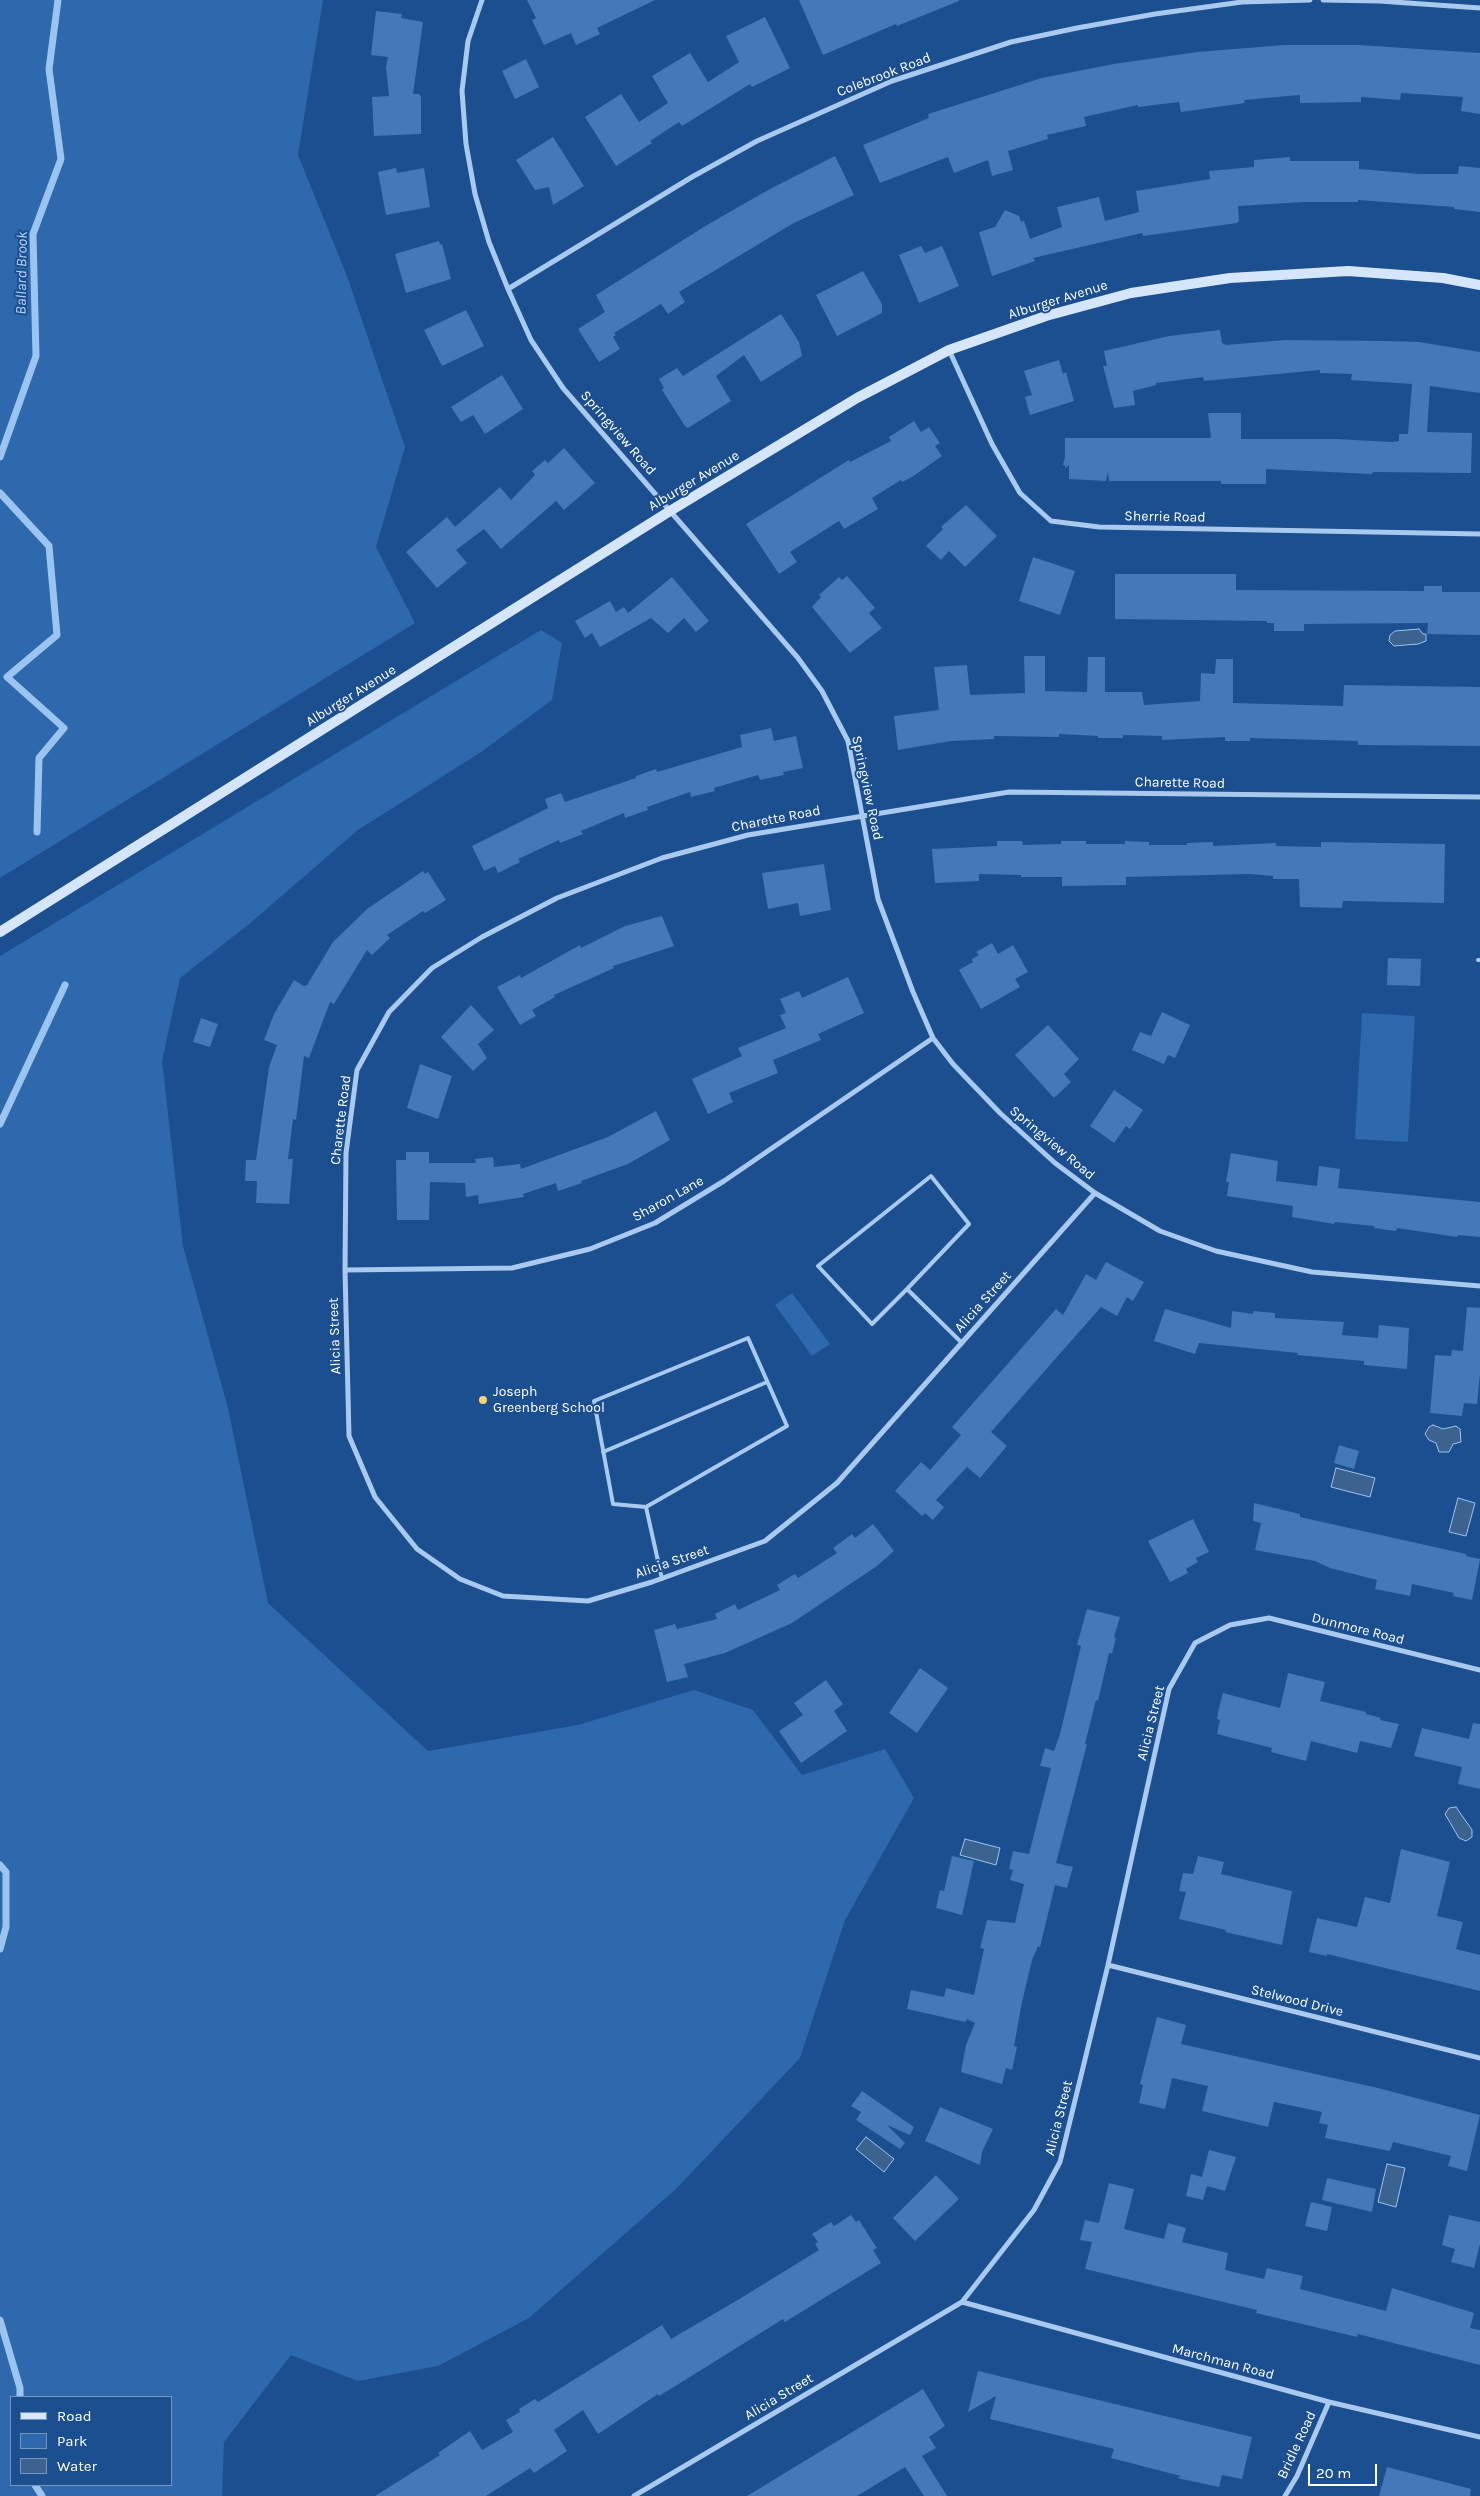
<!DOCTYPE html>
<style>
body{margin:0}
#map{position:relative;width:1480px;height:2496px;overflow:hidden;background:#1b4f8f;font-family:Karla,sans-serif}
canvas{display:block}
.legend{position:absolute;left:10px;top:2396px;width:162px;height:90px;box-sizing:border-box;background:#1b4f8f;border:1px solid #7695bc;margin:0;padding:6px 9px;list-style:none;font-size:15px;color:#fff}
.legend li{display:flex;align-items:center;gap:10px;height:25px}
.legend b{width:25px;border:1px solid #7695bc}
.scale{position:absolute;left:1308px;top:2464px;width:69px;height:22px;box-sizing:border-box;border:2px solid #fff;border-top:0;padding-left:6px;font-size:15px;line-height:18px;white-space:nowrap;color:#fff;-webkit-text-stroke:4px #1b4f8f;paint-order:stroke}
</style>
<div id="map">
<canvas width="1480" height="2496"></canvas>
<ul class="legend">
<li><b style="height:6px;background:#d6e6fa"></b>Road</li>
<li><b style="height:14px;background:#2e69ad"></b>Park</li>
<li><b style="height:14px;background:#3c6290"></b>Water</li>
</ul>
<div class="scale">20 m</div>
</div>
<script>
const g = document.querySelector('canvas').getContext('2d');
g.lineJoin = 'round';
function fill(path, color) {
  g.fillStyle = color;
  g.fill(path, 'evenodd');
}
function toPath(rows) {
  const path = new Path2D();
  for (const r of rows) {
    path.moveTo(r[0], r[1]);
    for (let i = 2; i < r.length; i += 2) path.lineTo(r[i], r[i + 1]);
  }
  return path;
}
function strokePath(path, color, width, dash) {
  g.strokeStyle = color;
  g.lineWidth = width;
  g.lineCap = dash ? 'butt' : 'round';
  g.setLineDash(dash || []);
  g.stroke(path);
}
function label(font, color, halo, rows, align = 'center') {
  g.font = font + ' Karla,sans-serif';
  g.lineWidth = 4;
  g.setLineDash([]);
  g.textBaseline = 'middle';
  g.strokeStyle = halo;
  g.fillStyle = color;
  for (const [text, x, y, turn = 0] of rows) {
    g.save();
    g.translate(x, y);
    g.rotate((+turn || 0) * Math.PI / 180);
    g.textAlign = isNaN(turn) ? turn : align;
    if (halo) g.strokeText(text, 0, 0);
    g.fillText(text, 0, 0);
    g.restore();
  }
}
const green = toPath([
 [0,0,323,0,298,155,347,276,405,447,376,547,415,623,0,878],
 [541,630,562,643,552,700,481,752,358,830,248,925,180,978,162,1061,183,1246,228,1408,268,1603,428,1751,578,1725,694,1690,753,1710,802,1775,885,1749,914,1798,845,1920,800,2058,676,2189,529,2318,438,2366,358,2381,291,2355,224,2442,222,2496,0,2496,0,956],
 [11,2397,171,2397,171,2485,11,2485],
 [1362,1013,1415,1016,1408,1142,1355,1139],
 [792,1293,830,1344,812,1356,775,1305]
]);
const water = toPath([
 [1419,629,1423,634,1426,634,1426,641,1418,644,1394,646,1389,641,1390,635,1395,631,1419,629],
 [1433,1425,1443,1429,1456,1426,1460,1429,1461,1442,1453,1444,1449,1452,1439,1452,1436,1443,1429,1440,1425,1434,1429,1427,1433,1425],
 [1336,1468,1375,1478,1370,1497,1331,1487,1336,1468],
 [1458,1498,1475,1503,1466,1536,1449,1532,1458,1498],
 [1456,1807,1472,1830,1472,1837,1466,1841,1459,1838,1445,1814,1449,1808,1456,1807],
 [965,1839,1000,1848,996,1865,960,1855,965,1839],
 [866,2137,894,2159,884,2172,856,2149,866,2137],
 [1387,2164,1405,2168,1396,2207,1378,2202,1387,2164]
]);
const stream = toPath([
 [0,457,36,356,33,234,61,159,49,69,58,0],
 [0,493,49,546,57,635,7,677,64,728,39,758,37,832],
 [0,1124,65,985],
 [0,1865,6,1872,6,1927,0,1949],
 [0,2320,20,2388,20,2397],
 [35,2485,42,2496]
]);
const building = toPath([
 [527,0,655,0,597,28,600,34,576,45,571,33,544,45,532,20,536,18],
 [799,0,959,0,959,1,897,26,896,24,823,55],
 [376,11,402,14,401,18,423,22,413,94,419,94,421,97,421,134,374,136,372,97,389,96,386,67,388,57,371,55],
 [765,17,790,68,752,87,750,84,682,126,679,122,650,141,652,143,616,166,585,117,621,94,639,122,668,103,652,76,690,53,708,82,739,62,726,36],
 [1284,45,1359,45,1480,53,1480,114,1461,111,1463,97,1401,93,1400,100,1361,97,1361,102,1300,103,1300,95,1244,100,1245,103,1181,112,1179,102,1138,107,1138,105,1084,117,1086,126,1047,135,1048,139,1008,151,1013,170,992,176,988,160,954,173,948,157,880,183,863,145,929,118,928,114,1042,78,1114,64,1197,52],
 [526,59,539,87,515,99,502,71],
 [553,137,584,186,553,205,549,187,535,190,516,160],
 [835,156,854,195,792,224,679,292,685,302,668,314,661,304,614,333,616,335,613,337,620,349,599,362,578,329,605,312,596,295,707,225,768,190],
 [1290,157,1290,161,1359,161,1359,169,1420,174,1458,174,1459,166,1480,168,1480,212,1454,209,1454,207,1358,200,1358,202,1304,202,1238,206,1239,221,1237,223,1143,236,1142,233,1033,258,1035,261,992,276,979,232,995,227,1005,210,1019,216,1021,222,1024,221,1030,239,1062,227,1057,207,1099,197,1105,221,1139,212,1136,191,1210,179,1209,171,1254,167,1254,160],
 [396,168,397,173,424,168,430,207,386,215,378,172],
 [439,241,440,245,442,244,451,279,406,293,395,254],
 [921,246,925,253,942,246,959,286,919,303,899,255],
 [863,271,882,304,882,313,837,336,816,295],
 [466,310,484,346,442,366,424,330],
 [781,314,799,342,802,356,761,382,744,355,716,376,731,401,688,428,685,426,662,390,664,388,659,379,677,368,683,376],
 [1220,330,1222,343,1226,345,1285,340,1387,341,1419,342,1480,352,1480,393,1430,386,1427,432,1472,433,1471,473,1373,472,1372,474,1266,469,1266,484,1221,484,1221,481,1109,481,1108,472,1106,481,1069,479,1069,465,1065,468,1065,465,1063,465,1065,457,1065,438,1211,438,1208,413,1241,413,1241,439,1336,439,1392,442,1399,441,1399,434,1408,434,1412,384,1351,380,1352,374,1320,373,1320,370,1204,381,1203,377,1156,383,1156,385,1133,391,1135,405,1114,408,1103,366,1107,366,1104,351,1169,336],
 [1059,360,1063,374,1066,372,1074,401,1030,415,1025,397,1032,395,1024,371],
 [502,375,523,409,485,434,473,415,461,422,451,407],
 [914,421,921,432,929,427,940,443,935,446,942,456,912,477,902,482,901,480,872,498,878,509,844,529,839,521,790,552,797,562,779,574,746,524,849,460,850,462,891,441,889,437],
 [564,448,595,483,564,510,556,501,501,549,484,529,456,550,467,563,437,588,406,552,447,517,455,527,500,487,511,500,535,475,532,471,545,460,548,463],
 [966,505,997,536,965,567,949,551,941,560,926,546,943,529,941,527],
 [1033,557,1075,571,1060,615,1019,601],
 [1115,574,1236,574,1236,590,1424,591,1424,586,1442,586,1442,592,1480,592,1480,635,1427,634,1428,623,1304,624,1304,631,1274,631,1274,623,1267,623,1267,621,1115,619],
 [847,576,875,608,869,613,882,628,850,653,812,607,821,597,819,595,839,577,842,580],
 [672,577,709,621,696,632,684,618,668,633,651,618,600,647,592,633,585,638,575,621,610,601,616,612,624,607,628,613],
 [1024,656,1045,656,1045,691,1087,692,1088,657,1105,657,1105,692,1142,692,1144,705,1200,701,1201,673,1215,674,1216,659,1233,659,1233,703,1343,706,1344,685,1480,687,1480,746,1358,745,1358,741,1250,738,1250,741,1225,741,1225,737,1162,740,1162,736,1123,735,1123,738,1098,738,1098,736,1059,734,1059,737,994,736,994,739,951,741,898,750,894,716,939,710,934,667,967,665,970,695,1025,693],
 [771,728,774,741,796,736,803,768,783,772,784,775,760,780,758,775,714,788,715,791,691,797,690,792,647,807,648,810,625,818,624,813,581,831,583,834,560,843,559,840,518,859,520,862,498,873,495,866,484,871,472,846,548,808,545,799,561,793,565,802,636,778,636,776,656,769,657,772,742,747,740,735],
 [997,841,1022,841,1023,845,1061,844,1061,841,1086,841,1086,844,1125,844,1125,841,1149,842,1149,845,1187,845,1187,843,1213,842,1213,846,1276,843,1276,846,1321,847,1321,842,1445,844,1444,903,1343,901,1342,908,1300,907,1299,879,1273,879,1273,876,1250,874,1126,877,1126,885,1062,886,1062,877,1021,877,1021,875,979,874,979,881,935,883,932,849,997,846],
 [824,864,831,910,800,916,798,903,768,909,762,873],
 [423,871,425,874,428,872,446,900,425,913,423,911,387,935,390,938,372,955,367,950,334,1004,330,1002,309,1058,304,1056,296,1120,293,1119,288,1159,293,1159,289,1204,256,1203,257,1181,245,1181,246,1160,256,1160,269,1067,277,1045,264,1040,274,1014,294,980,304,986,307,985,333,942,367,909],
 [662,916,674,946,613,966,614,968,554,995,555,997,532,1010,536,1016,520,1025,497,987,520,975,521,978,580,945,581,948,625,926],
 [992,943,998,954,1013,945,1028,972,1015,979,1020,987,981,1009,959,970,973,962,972,959,979,955,976,952],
 [1388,958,1421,959,1420,986,1387,985],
 [848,977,864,1013,818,1034,821,1040,773,1060,778,1073,729,1093,733,1102,708,1114,692,1079,742,1056,738,1048,786,1028,780,1015,786,1013,780,999,799,991,802,998],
 [471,1005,494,1030,478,1044,487,1058,473,1071,441,1037],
 [1162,1012,1190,1025,1175,1058,1168,1055,1164,1064,1132,1050,1140,1032,1151,1036],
 [201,1018,218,1024,210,1047,193,1042],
 [1048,1025,1079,1059,1064,1074,1071,1082,1054,1098,1015,1055],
 [420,1064,452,1076,438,1119,407,1108],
 [1114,1090,1143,1110,1130,1129,1126,1126,1114,1143,1090,1126],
 [656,1111,670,1140,628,1164,581,1181,582,1183,558,1191,556,1183,523,1194,524,1197,479,1204,478,1195,466,1197,465,1183,430,1182,429,1220,397,1220,396,1160,406,1160,406,1152,429,1152,429,1163,476,1163,475,1159,493,1157,494,1167,520,1164,521,1169,608,1137],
 [1231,1153,1278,1161,1276,1181,1317,1186,1319,1166,1340,1169,1338,1188,1480,1202,1480,1237,1458,1235,1457,1237,1397,1228,1396,1231,1374,1228,1374,1226,1335,1222,1334,1224,1292,1217,1293,1206,1227,1196,1229,1182,1226,1182],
 [1106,1262,1144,1282,1133,1301,1127,1297,1117,1316,1101,1307,991,1432,1007,1446,980,1478,967,1467,936,1500,944,1507,933,1520,925,1513,922,1516,895,1491,921,1462,930,1470,961,1435,952,1427,1056,1309,1063,1315,1086,1274,1096,1280],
 [1467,1307,1480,1308,1480,1374,1477,1404,1464,1403,1462,1416,1430,1413,1435,1355,1451,1356,1452,1350,1463,1351],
 [1165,1309,1231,1328,1232,1311,1253,1314,1253,1311,1275,1313,1275,1318,1344,1322,1342,1335,1378,1338,1379,1325,1409,1328,1407,1369,1364,1365,1364,1361,1297,1355,1298,1353,1199,1343,1195,1354,1154,1341],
 [1339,1445,1359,1451,1354,1469,1334,1463],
 [1254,1503,1300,1514,1300,1517,1466,1554,1466,1556,1480,1559,1472,1600,1453,1596,1454,1593,1412,1584,1410,1596,1375,1589,1377,1580,1330,1568,1315,1561,1255,1550,1261,1523,1253,1521],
 [1193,1519,1209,1552,1196,1558,1198,1562,1186,1569,1188,1573,1170,1582,1148,1541],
 [873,1524,894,1551,877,1566,792,1623,725,1653,684,1664,688,1677,667,1682,654,1630,675,1624,677,1629,717,1619,715,1614,735,1604,738,1610,780,1590,777,1585,795,1574,798,1578,837,1553,833,1548,852,1534,855,1538],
 [1087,1609,1120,1617,1114,1637,1116,1638,1112,1654,1109,1653,1098,1701,1096,1700,1085,1744,1087,1744,1056,1863,1073,1867,1067,1888,1055,1885,1040,1947,1038,1946,1032,1960,1022,2002,1014,2046,1017,2047,1012,2070,1006,2068,1002,2084,961,2072,966,2045,975,2023,967,2019,965,2022,907,2009,911,1990,944,1997,946,1988,974,1995,984,1949,980,1948,987,1920,1015,1923,1024,1884,1010,1880,1013,1870,1009,1869,1013,1851,1029,1854,1051,1768,1040,1766,1045,1748,1054,1751,1060,1734,1081,1646,1077,1645],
 [920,1668,948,1688,917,1733,889,1713],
 [1288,1673,1325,1682,1320,1701,1366,1712,1366,1714,1381,1718,1380,1720,1399,1724,1391,1748,1360,1741,1357,1753,1311,1741,1306,1761,1271,1752,1272,1748,1217,1734,1220,1720,1217,1719,1218,1712,1223,1693,1280,1708],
 [826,1680,843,1704,834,1711,847,1731,801,1763,779,1731,803,1715,794,1703],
 [1473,1723,1480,1724,1480,1789,1458,1784,1462,1767,1414,1756,1422,1728,1469,1739],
 [1401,1849,1450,1862,1437,1916,1463,1922,1456,1949,1480,1955,1480,1991,1327,1954,1327,1956,1309,1952,1317,1918,1357,1927,1365,1897,1390,1903],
 [952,1856,974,1861,962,1915,936,1908,940,1890,944,1891],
 [1198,1856,1224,1862,1221,1874,1292,1891,1282,1945,1225,1932,1226,1930,1179,1919,1186,1892,1179,1891,1183,1873,1193,1874],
 [1157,2017,1186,2025,1181,2044,1378,2088,1480,2115,1467,2171,1448,2166,1451,2156,1393,2142,1390,2151,1325,2138,1328,2125,1319,2123,1322,2112,1274,2102,1268,2127,1202,2111,1208,2086,1172,2078,1165,2109,1139,2103,1143,2085,1140,2084],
 [862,2091,914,2127,910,2135,887,2125,905,2143,900,2149,856,2120,861,2112,851,2106],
 [940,2107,993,2129,982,2152,980,2165,925,2141],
 [1209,2150,1236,2157,1225,2191,1207,2186,1203,2200,1186,2196,1191,2174,1202,2177],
 [936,2175,959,2199,915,2241,893,2218],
 [1327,2178,1376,2189,1372,2212,1322,2200],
 [1109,2183,1134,2189,1124,2229,1164,2239,1168,2223,1186,2228,1182,2242,1228,2253,1225,2270,1264,2279,1267,2268,1303,2276,1300,2289,1386,2311,1392,2288,1474,2313,1470,2328,1480,2330,1480,2365,1358,2334,1357,2337,1256,2313,1257,2310,1085,2269,1092,2242,1080,2240,1085,2220,1099,2223],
 [1311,2202,1332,2207,1327,2231,1305,2226],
 [851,2215,856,2222,859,2220,869,2236,877,2248,873,2250,881,2263,785,2322,783,2319,677,2385,659,2396,658,2394,598,2434,583,2410,554,2430,567,2451,534,2473,530,2468,486,2496,375,2496,440,2455,438,2453,470,2431,482,2450,513,2432,506,2420,520,2412,519,2409,535,2399,538,2402,662,2325,671,2339,736,2301,819,2250,815,2244,818,2242,812,2234,831,2222,834,2226],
 [1449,2215,1480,2222,1480,2244,1474,2268,1451,2262,1455,2249,1442,2245],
 [978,2371,1252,2437,1242,2479,1222,2475,1219,2487,1177,2478,1181,2476,1111,2458,1114,2449,990,2419,996,2396,968,2412],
 [923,2389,945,2426,929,2437,936,2448,922,2456,947,2496,924,2496,905,2467,857,2496,747,2496],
 [1387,2467,1471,2489,1470,2496,1379,2496]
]);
const lane = toPath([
 [1478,960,1480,960],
 [907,1289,872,1324,818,1266,931,1176,969,1224,907,1289,962,1343],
 [603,1452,767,1382],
 [646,1507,613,1504,594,1401,748,1338,787,1426,646,1507,662,1579]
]);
const street = toPath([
 [482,0,468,41,462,91,466,144,475,194,489,242,508,289,531,340,563,388,798,658,822,691,848,741,878,899,913,992,933,1038,953,1064,1000,1113,1055,1163,1095,1193,1160,1231,1216,1251,1312,1272,1480,1286],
 [1323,0,1379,1,1480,8],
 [508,289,692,177,757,141,892,81,1011,42,1077,28,1155,14,1242,2,1310,0],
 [949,350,992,444,1020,493,1051,521,1099,527,1480,534],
 [1095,1193,837,1483,765,1541,652,1582,588,1601,503,1596,460,1579,417,1549,375,1497,349,1436,345,1270,346,1153,357,1070,389,1012,432,968,482,937,557,898,662,858,748,835,1009,792,1480,797],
 [345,1270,512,1268,590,1249,655,1223,724,1181,933,1038],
 [1108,1965,1480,2058],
 [962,2302,1329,2402,1480,2437],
 [634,2496,962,2302,1034,2210,1060,2162,1108,1965,1169,1689,1195,1643,1230,1625,1269,1618,1480,1670],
 [1285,2496,1297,2476,1329,2402]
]);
const secondary = toPath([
 [0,932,670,511,857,398,949,350,1046,316,1131,293,1230,278,1348,271,1443,278,1480,285]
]);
const markers = [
 [483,1400,5,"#ffd166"]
];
const streetNames = [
 ["Colebrook Road",884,75,-21],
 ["Alburger Avenue",1058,300,-17],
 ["Springview Road",618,433,49],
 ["Alburger Avenue",694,481,-31],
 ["Sherrie Road",1165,517,1],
 ["Alburger Avenue",351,696,-32],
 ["Charette Road",1180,783,1],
 ["Springview Road",867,788,78],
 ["Charette Road",776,819,-11],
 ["Charette Road",341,1120,-83],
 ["Springview Road",1052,1143,40],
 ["Sharon Lane",668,1199,-29],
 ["Alicia Street",983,1302,-48],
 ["Alicia Street",335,1336,-92],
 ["Alicia Street",672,1562,-19],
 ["Dunmore Road",1358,1629,14],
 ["Alicia Street",1151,1723,-76],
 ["Stelwood Drive",1297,2001,14],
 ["Alicia Street",1059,2118,-76],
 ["Marchman Road",1223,2362,15],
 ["Alicia Street",779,2397,-31],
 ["Bridle Road",1297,2445,-65]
];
const poiNames = [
 ["Joseph",493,1392],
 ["Greenberg School",493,1408]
];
const waterNames = [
 ["Ballard Brook",22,273,-89]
];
fill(green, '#2e69ad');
fill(water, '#3c6290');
strokePath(water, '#9cc4f0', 1);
strokePath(stream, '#9cc4f0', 7);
fill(building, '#4478b7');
strokePath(lane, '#a9c9ee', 4);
strokePath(street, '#a9c9ee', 5);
strokePath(secondary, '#d6e6fa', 10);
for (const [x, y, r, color] of markers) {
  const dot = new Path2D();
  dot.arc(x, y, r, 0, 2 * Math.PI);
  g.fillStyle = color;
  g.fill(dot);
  strokePath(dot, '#1b4f8f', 2);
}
label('14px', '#fff', '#1b4f8f', streetNames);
label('14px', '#fff', '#1b4f8f', poiNames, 'left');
label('italic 15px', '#b5d3f5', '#1b4f8f', waterNames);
</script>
